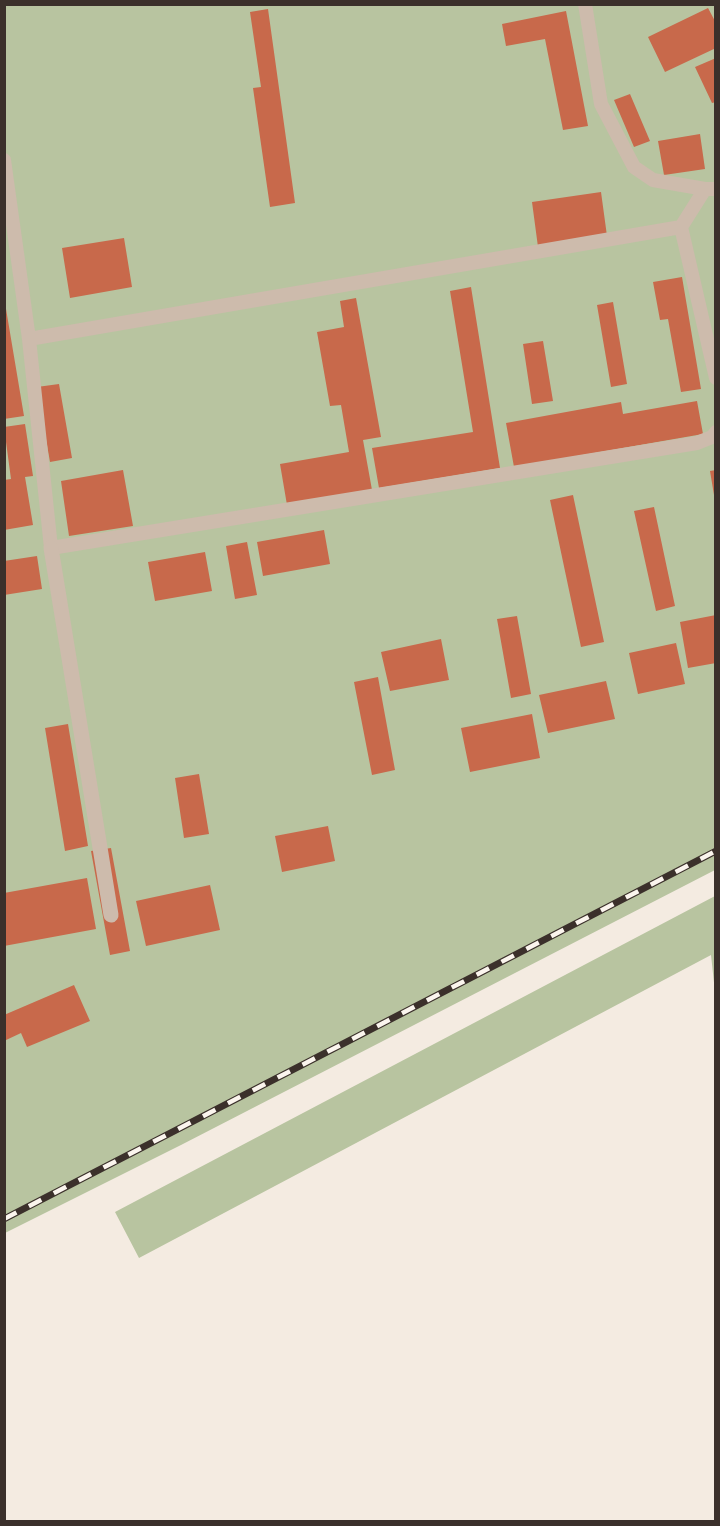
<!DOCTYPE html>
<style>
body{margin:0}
#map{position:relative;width:720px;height:1526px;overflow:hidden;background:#f4ebe1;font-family:Rubik,sans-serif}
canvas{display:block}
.frame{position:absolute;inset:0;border:6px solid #3b302b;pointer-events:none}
</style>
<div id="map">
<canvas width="720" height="1526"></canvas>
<div class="frame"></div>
</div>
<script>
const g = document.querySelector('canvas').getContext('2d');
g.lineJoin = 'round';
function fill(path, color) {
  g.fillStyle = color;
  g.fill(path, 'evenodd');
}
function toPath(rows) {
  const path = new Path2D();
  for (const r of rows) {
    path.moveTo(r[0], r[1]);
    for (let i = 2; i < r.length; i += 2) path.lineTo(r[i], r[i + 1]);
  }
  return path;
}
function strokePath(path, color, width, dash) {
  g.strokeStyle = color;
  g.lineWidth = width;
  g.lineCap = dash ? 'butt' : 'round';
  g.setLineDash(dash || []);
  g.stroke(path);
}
const green = toPath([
 [4,5,716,5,715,870,181,1145,5,1233],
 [715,896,715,992,711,955,139,1258,115,1212]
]);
const building = toPath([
 [708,8,716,23,716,48,665,72,648,37],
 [268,9,295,203,270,207,253,88,261,87,250,12],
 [566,11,588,126,563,130,545,39,506,46,502,24],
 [716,58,716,102,712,103,695,67],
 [630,94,650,141,634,147,614,100],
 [700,134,705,169,664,175,658,141],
 [601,192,607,236,538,247,532,202],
 [124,238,132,287,70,298,62,248],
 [682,277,701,389,681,392,668,319,660,320,653,282],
 [471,287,500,468,379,488,372,448,473,432,450,291],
 [4,297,24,416,4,419],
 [356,298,381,437,363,440,372,490,287,505,280,464,349,452,341,405,330,406,317,332,344,327,340,301],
 [613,302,627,384,611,387,597,305],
 [543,341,553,401,532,404,523,344],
 [59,384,72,458,50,462,37,387],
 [697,401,703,434,514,467,506,423,621,402,623,414],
 [25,424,33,476,25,477,33,525,4,530,4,480,11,479,4,427],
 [123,470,133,526,69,536,61,481],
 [716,470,716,495,714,495,710,471],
 [573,495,604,642,581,647,550,500],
 [654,507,675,606,656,611,634,511],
 [324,530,330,564,263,576,257,542],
 [247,542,257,595,235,599,226,546],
 [205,552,212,591,155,601,148,562],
 [37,556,42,589,4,595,4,561],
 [716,615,716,663,688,668,680,622],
 [517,616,531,694,511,698,497,619],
 [441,639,449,680,390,691,381,652],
 [676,643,685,684,638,694,629,653],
 [378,677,395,770,372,775,354,682],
 [606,681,615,719,548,733,539,695],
 [532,714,540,758,470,772,461,728],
 [68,724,88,846,65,851,45,728],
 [199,774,209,834,184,838,175,778],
 [328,826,335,861,282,872,275,836],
 [111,848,130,951,110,955,91,851],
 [87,878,96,929,4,946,4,893],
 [210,885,220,930,146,946,136,901],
 [74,985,90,1021,27,1047,21,1033,4,1041,4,1015]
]);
const service = toPath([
 [585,4,601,104,634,167,653,180,705,189,716,189],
 [4,160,29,339,51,548,697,443,712,437,716,432],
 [705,189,681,227,716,378],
 [29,339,681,227]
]);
const minor = toPath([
 [51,548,111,915]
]);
const rail = toPath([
 [4,1219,716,851]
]);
fill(green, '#b8c4a0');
fill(building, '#c8694b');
strokePath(service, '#cdbbac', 14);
strokePath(minor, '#cdbbac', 15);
strokePath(rail, '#3b302b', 7);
strokePath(rail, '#fbf5ee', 4.5, [14]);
</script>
